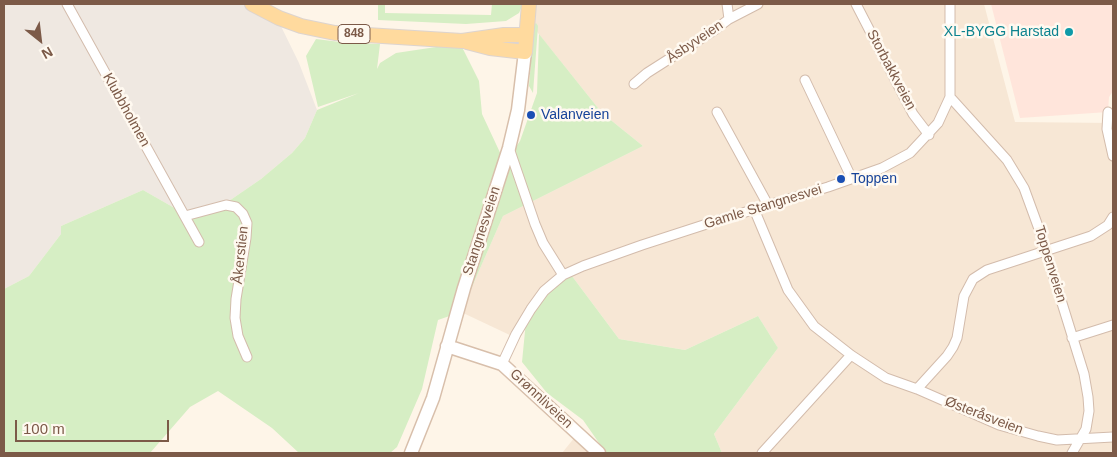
<!DOCTYPE html>
<meta charset="utf-8">
<style>
body{margin:0}
#map{position:relative;width:1117px;height:457px;overflow:hidden;background:#fef5e8;font-family:Helvetica,sans-serif}
canvas{display:block}
.frame{position:absolute;inset:0;border:5px solid #7c5a48;pointer-events:none}
.north{position:absolute;left:15px;top:15px;width:50px;height:50px;-webkit-text-stroke:4px #fff9f0;paint-order:stroke;rotate:151deg;font-size:14px;font-weight:700;line-height:20px;text-align:center;color:#7c5a48}
.north::after{content:'';display:block;margin:auto;width:18px;height:22px;background:#7c5a48;clip-path:polygon(50% 0,100% 100%,50% 72%,0 100%)}
.scale{position:absolute;left:15px;top:420px;width:154px;height:22px;box-sizing:border-box;border:2px solid #7c5a48;border-top:0;padding-left:6px;font-size:15px;line-height:18px;white-space:nowrap;color:#7c5a48;-webkit-text-stroke:4px #fff9f0;paint-order:stroke}
</style>
<div id="map">
<canvas width="1117" height="457"></canvas>
<div class="frame"></div>
<div class="north">N</div>
<div class="scale">100 m</div>
</div>
<script>
const g = document.querySelector('canvas').getContext('2d');
g.lineJoin = 'round';
function fill(path, color) {
  g.fillStyle = color;
  g.fill(path, 'evenodd');
}
function toPath(rows) {
  const path = new Path2D();
  for (const r of rows) {
    path.moveTo(r[0], r[1]);
    for (let i = 2; i < r.length; i += 2) path.lineTo(r[i], r[i + 1]);
  }
  return path;
}
function strokePath(path, color, width, dash) {
  g.strokeStyle = color;
  g.lineWidth = width;
  g.lineCap = dash ? 'butt' : 'round';
  g.setLineDash(dash || []);
  g.stroke(path);
}
function label(font, color, halo, rows, align = 'center') {
  g.font = font + ' Helvetica,sans-serif';
  g.lineWidth = 5;
  g.setLineDash([]);
  g.textBaseline = 'middle';
  g.strokeStyle = halo;
  g.fillStyle = color;
  for (const [text, x, y, turn = 0] of rows) {
    g.save();
    g.translate(x, y);
    g.rotate((+turn || 0) * Math.PI / 180);
    g.textAlign = isNaN(turn) ? turn : align;
    if (halo) g.strokeText(text, 0, 0);
    g.fillText(text, 0, 0);
    g.restore();
  }
}
const residential = toPath([
 [528,4,984,4,1015,122,1113,123,1113,453,722,453,714,434,778,348,758,316,685,350,619,339,566,268,514,337,461,312,503,216,643,146,602,113,526,18],
 [575,437,598,453,562,453]
]);
const commercial = toPath([
 [991,4,1113,4,1113,91,1109,97,1108,112,1020,118]
]);
const industrial = toPath([
 [4,4,252,4,275,14,299,63,317,110,305,138,292,153,261,179,210,214,192,218,143,190,61,226,61,234,29,276,4,289]
]);
const green = toPath([
 [378,4,385,4,385,13,491,15,492,4,523,4,519,13,506,21,466,24,378,20],
 [536,23,538,26,533,93,529,86,534,25],
 [539,34,602,113,643,146,503,216,461,312,438,320,422,389,397,447,390,453,299,453,272,428,218,391,190,407,150,453,4,453,4,289,29,276,61,234,61,226,143,190,192,218,210,214,261,179,292,153,305,138,317,110,359,93,318,107,306,56,316,39,348,43,380,44,377,69,380,63,396,53,456,44,461,45,479,81,482,114,503,159,510,156,520,141,537,93],
 [566,268,619,339,685,350,758,316,778,348,714,434,722,453,606,453,583,420,547,393,522,362,526,321]
]);
const street = toPath([
 [67,4,199,242],
 [727,4,729,19],
 [856,4,901,91,913,114,929,135],
 [805,80,852,179],
 [634,84,647,73,716,29,729,19,758,4],
 [950,97,1007,160,1024,188,1039,229,1084,374,1088,397,1089,411,1086,429,1072,453],
 [717,112,768,205],
 [1108,112,1107,129,1113,156],
 [509,148,535,224,543,243,563,275],
 [754,209,788,290,814,326,851,355,886,378,917,389,999,425,1038,436,1057,440,1113,437],
 [185,216,226,205,236,207,243,214,247,223,246,238,236,299,235,318,238,336,247,357],
 [1072,338,1113,325],
 [502,364,516,334,531,309,544,291,563,275,583,266,642,245,716,221,828,187,882,168,910,153,938,123,950,97,950,4],
 [917,389,947,356,953,347,957,338,964,296,973,279,987,270,1091,236,1108,225,1113,217],
 [762,453,851,355]
]);
const secondary = toPath([
 [447,346,502,364,599,453],
 [411,453,433,398,464,288,509,148,518,110,525,52]
]);
const primary = toPath([
 [252,4,279,18,301,26,335,33,462,41,504,35,526,35],
 [467,42,490,48,525,52,529,4]
]);
const markers = [
 [1069,32,5,"#0f9aa8"],
 [531,115,5,"#1a4fb4"],
 [841,179,5,"#1a4fb4"]
];
const shields = [
 [354,34,32]
];
const shieldNames = [
 ["848",354,34]
];
const cultureNames = [
 ["XL-BYGG Harstad",1059,32]
];
const streetNames = [
 ["Åsbyveien",695,42,-34],
 ["Storbakkveien",891,70,62],
 ["Klubbholmen",126,110,61],
 ["Gamle Stangnesvei",763,207,-17],
 ["Stangnesveien",482,231,-72],
 ["Åkerstien",241,255,-84],
 ["Toppenveien",1050,264,73],
 ["Grønnliveien",541,399,43],
 ["Østeråsveien",984,416,21]
];
const transitNames = [
 ["Valanveien",541,115],
 ["Toppen",851,179]
];
fill(residential, '#f7e7d5');
fill(commercial, '#ffe5db');
fill(industrial, '#efe8e1');
fill(green, '#d6eec4');
strokePath(street, '#d3bcac', 11);
strokePath(secondary, '#d8bfab', 15);
strokePath(primary, '#ddd4cf', 16);
strokePath(street, '#fff', 9);
strokePath(secondary, '#fff', 12);
strokePath(primary, '#ffda9e', 14);
for (const [x, y, r, color] of markers) {
  const dot = new Path2D();
  dot.arc(x, y, r, 0, 2 * Math.PI);
  g.fillStyle = color;
  g.fill(dot);
  strokePath(dot, '#fff9f0', 2);
}
for (const [x, y, w] of shields) {
  const box = new Path2D();
  box.roundRect(x - w / 2, y - 9.5, w, 19, 4);
  g.fillStyle = '#fff9f0';
  g.fill(box);
  strokePath(box, '#7c5a48', 1);
}
label('bold 12px', '#7c5a48', null, shieldNames);
label('14px', '#0d838f', '#fff9f0', cultureNames, 'right');
label('14px', '#7c5a48', '#fff9f0', streetNames);
label('14px', '#164399', '#fff9f0', transitNames, 'left');
</script>
